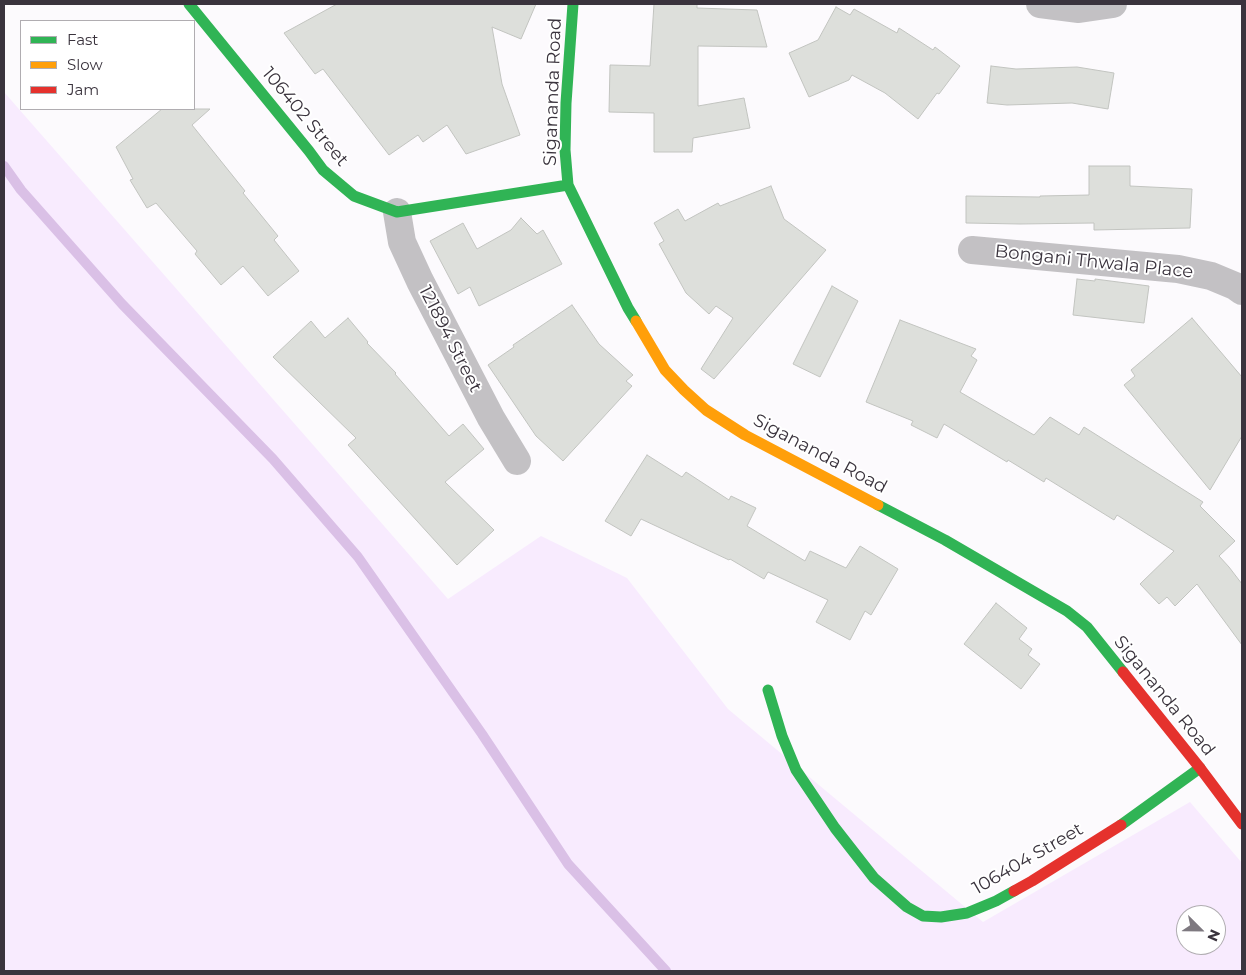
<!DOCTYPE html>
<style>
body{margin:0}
#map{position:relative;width:1246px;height:975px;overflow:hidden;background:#fcfafd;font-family:Montserrat,sans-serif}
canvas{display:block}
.frame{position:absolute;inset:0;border:5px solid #3a333d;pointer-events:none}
.legend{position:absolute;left:20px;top:20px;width:175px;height:90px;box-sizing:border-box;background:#fff;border:1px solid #b0adb1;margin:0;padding:6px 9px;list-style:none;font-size:15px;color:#3a333d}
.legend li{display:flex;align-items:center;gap:10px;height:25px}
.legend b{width:25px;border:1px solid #b0adb1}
.north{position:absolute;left:1176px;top:905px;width:50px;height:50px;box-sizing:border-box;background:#fff;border:1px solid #b0adb1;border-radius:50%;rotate:113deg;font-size:14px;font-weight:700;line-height:20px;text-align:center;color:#3a333d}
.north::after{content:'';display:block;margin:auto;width:18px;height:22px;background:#7e7980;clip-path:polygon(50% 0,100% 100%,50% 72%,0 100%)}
</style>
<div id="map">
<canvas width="1246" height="975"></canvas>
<div class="frame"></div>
<ul class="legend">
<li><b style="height:6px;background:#30b455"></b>Fast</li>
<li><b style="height:6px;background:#ff9f0a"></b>Slow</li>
<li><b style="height:6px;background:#e5322d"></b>Jam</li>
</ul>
<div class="north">N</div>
</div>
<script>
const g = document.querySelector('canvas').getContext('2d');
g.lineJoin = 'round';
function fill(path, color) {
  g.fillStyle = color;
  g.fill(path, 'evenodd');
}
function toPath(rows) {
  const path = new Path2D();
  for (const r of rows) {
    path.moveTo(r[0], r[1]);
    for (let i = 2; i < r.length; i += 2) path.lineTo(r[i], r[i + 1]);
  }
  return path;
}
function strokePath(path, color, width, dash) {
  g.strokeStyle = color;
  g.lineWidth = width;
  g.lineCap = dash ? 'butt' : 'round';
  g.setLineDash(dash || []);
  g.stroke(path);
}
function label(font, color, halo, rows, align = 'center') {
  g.font = font + ' Montserrat,sans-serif';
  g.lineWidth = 4;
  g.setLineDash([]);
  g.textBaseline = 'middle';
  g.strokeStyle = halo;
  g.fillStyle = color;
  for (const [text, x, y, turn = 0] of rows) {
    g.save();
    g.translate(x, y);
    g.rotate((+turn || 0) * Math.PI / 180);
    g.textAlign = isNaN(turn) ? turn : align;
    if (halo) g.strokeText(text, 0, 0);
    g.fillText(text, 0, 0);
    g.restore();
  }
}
const green = toPath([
 [4,92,448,599,541,536,627,578,728,709,983,922,1190,802,1242,863,1242,971,4,971],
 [1186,915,1216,915,1216,945,1186,945]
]);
const stream = toPath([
 [4,166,21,190,122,304,273,459,358,557,482,734,568,864,666,971]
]);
const building = toPath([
 [337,4,536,4,521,39,492,27,502,84,520,135,466,154,447,125,423,142,418,135,389,155,323,69,315,74,284,33,337,4],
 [654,4,697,4,697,8,757,10,767,47,698,46,698,106,744,98,750,128,693,138,692,152,654,152,654,113,609,112,610,65,650,66,654,4],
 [836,7,850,15,854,9,897,33,899,28,933,50,935,47,960,66,939,94,937,93,918,119,885,93,852,75,849,80,809,97,789,53,818,40,836,7],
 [991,66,1016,69,1077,67,1114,73,1108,109,1072,103,1007,105,987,103,991,66],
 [162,109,210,109,192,125,245,191,243,193,278,236,274,240,299,271,268,296,243,266,221,285,195,254,197,251,156,203,147,208,130,180,133,179,116,147,162,109],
 [1089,166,1130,166,1130,186,1192,189,1190,228,1094,230,1094,223,1020,224,966,223,966,196,1040,197,1040,196,1089,195,1089,166],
 [771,186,784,219,826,250,714,379,701,369,733,318,716,306,709,314,686,293,659,244,664,241,654,223,678,209,685,221,718,203,720,206,771,186],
 [521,218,537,234,543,230,562,264,479,306,470,287,458,294,430,241,463,223,477,249,511,230,521,218],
 [1077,279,1095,281,1095,279,1149,286,1144,323,1073,315,1077,279],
 [832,286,858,301,820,377,793,364,832,286],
 [572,305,599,344,633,375,626,381,632,386,563,461,536,436,488,365,514,347,513,345,572,305],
 [348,318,368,342,367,343,396,373,395,374,449,436,463,424,484,449,445,482,494,530,457,565,348,445,356,438,273,357,311,321,325,338,348,318],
 [1192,318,1242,377,1242,436,1210,490,1124,385,1135,376,1131,370,1192,318],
 [900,320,976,349,971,356,977,360,960,392,1034,435,1050,417,1079,435,1084,427,1203,502,1200,506,1235,541,1219,556,1229,567,1242,584,1242,645,1197,584,1175,606,1167,597,1159,604,1140,584,1174,551,1117,515,1114,520,1046,478,1044,482,1008,460,1007,462,944,424,937,438,911,425,913,421,866,402,900,320],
 [647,455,682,477,686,472,729,500,731,496,756,508,747,526,805,561,810,551,846,568,860,546,898,569,871,615,865,611,850,640,816,622,828,600,768,572,764,579,730,559,729,560,641,519,631,536,605,521,647,455],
 [996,603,1027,628,1019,639,1032,649,1028,655,1040,664,1021,689,964,644,996,603]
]);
const street = toPath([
 [1040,4,1079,9,1113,4],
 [397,212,402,242,420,281,491,418,517,461],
 [972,250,1178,269,1211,276,1235,286,1242,291]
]);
const fast = toPath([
 [189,4,309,151,323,170,354,196,397,212,568,185],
 [573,4,566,103,565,150,568,185,628,308,636,321],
 [878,505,945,540,1067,611,1087,627,1123,672],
 [768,690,782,736,796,770,835,828,874,878,907,907,923,916,941,917,967,913,996,901,1014,891],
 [1121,825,1200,768]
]);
const slow = toPath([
 [636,321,665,370,684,390,706,410,745,435,878,505]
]);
const jam = toPath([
 [1123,672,1200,768,1242,824],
 [1014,891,1032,881,1121,825]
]);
const streetNames = [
 ["Sigananda Road",553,92,-88],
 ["106402 Street",305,117,50],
 ["Bongani Thwala Place",1094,262,6],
 ["121894 Street",450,339,63],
 ["Sigananda Road",820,454,28],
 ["Sigananda Road",1164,696,51],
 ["106404 Street",1028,859,-30]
];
fill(green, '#f8ebfe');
strokePath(stream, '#dac0e6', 10);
fill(building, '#dddfdb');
strokePath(building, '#c2c4c0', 1);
strokePath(street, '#c3c1c4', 28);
strokePath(fast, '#30b455', 11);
strokePath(slow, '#ff9f0a', 11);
strokePath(jam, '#e5322d', 11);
label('18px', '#3a333d', '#fff', streetNames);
</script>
